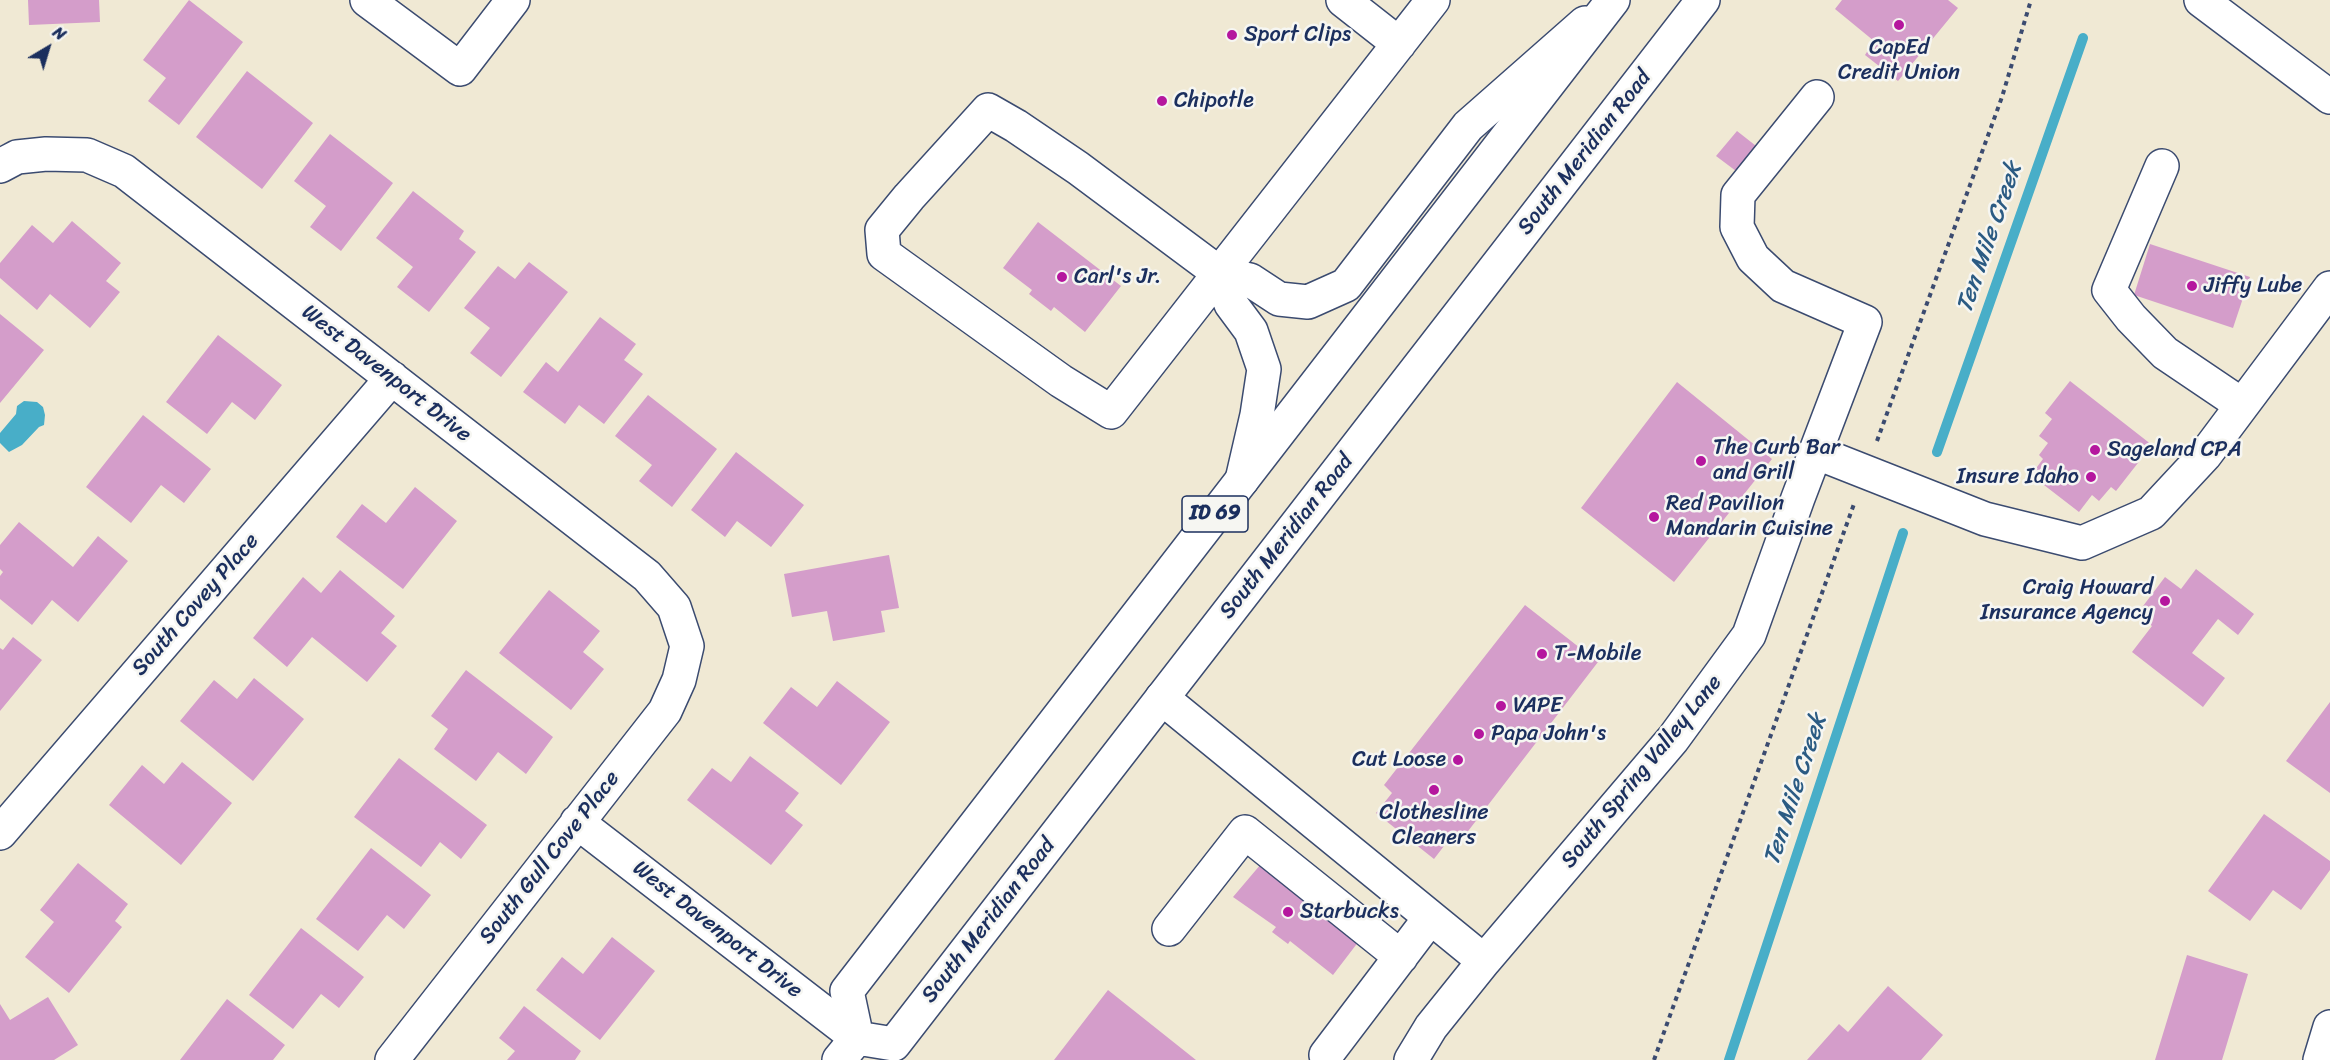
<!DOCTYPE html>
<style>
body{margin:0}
#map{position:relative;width:2330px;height:1060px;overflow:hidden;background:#f0e9d4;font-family:Sriracha,sans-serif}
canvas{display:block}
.north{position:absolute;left:18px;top:18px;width:60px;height:60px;-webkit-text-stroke:4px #f6f6f2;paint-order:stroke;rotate:38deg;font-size:16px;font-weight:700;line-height:24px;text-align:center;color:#1b2f5e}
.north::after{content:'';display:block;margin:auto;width:21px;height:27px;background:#1b2f5e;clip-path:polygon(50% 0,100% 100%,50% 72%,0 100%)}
</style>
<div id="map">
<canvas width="2330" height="1060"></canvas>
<div class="north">N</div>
</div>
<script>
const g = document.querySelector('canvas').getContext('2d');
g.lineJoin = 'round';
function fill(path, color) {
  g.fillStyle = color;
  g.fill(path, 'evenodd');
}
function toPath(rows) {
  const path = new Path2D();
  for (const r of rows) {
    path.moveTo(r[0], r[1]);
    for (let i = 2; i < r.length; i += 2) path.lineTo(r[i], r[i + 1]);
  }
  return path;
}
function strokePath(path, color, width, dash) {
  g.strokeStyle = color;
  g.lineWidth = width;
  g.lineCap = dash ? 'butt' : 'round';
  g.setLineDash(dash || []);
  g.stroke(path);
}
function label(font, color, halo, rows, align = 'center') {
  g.font = font + ' Sriracha,sans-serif';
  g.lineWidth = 5;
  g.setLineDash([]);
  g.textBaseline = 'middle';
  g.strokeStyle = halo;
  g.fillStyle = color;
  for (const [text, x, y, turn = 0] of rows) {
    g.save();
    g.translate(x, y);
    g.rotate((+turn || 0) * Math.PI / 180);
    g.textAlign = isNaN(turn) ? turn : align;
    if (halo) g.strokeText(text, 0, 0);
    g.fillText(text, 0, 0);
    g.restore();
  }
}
const water = toPath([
 [24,401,37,402,43,407,45,415,44,425,39,427,22,445,9,452,0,443,0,433,16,414,17,406]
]);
const stream = toPath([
 [1937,452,2083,38],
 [1729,1060,1903,533]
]);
const building = toPath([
 [28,0,99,0,100,22,29,25],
 [189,0,243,42,179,125,148,101,166,78,143,60],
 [1842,0,1948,0,1958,8,1898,81,1865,55,1874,41,1835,9],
 [247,71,313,123,262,189,196,137],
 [1737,131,1779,164,1760,189,1716,156],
 [330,134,393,183,341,251,310,227,326,206,294,181],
 [413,191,464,231,459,239,476,252,429,312,397,287,413,267,376,238],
 [72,221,121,263,106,281,120,292,90,328,50,294,37,310,0,278,0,263,32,225,53,243],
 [1038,222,1121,286,1085,332,1054,307,1051,311,1029,294,1032,290,1003,268],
 [2150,244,2250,277,2233,328,2134,295],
 [529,262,568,292,501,377,470,353,490,328,464,308,498,266,515,279],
 [0,314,44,350,0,403],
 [600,317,636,344,624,360,643,374,604,424,579,405,565,424,523,392,546,362,558,372],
 [218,335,282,385,255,420,232,402,207,434,166,402],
 [2070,381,2152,445,2116,491,2111,487,2099,501,2092,495,2079,512,2031,475,2043,459,2039,455,2048,443,2039,436,2052,419,2045,413],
 [1677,382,1772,459,1674,582,1581,508],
 [648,395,717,449,672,507,639,481,652,465,615,436],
 [143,415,211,469,184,503,161,485,131,523,86,487],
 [736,452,804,505,771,547,737,521,725,537,691,510],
 [415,487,457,521,403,589,336,537,362,504,386,523],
 [19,522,73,567,98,536,128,561,78,622,52,600,32,625,0,599,0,576,3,572,0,569,0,545],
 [889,555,899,608,881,611,885,632,833,641,827,611,792,617,784,574],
 [2196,569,2254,614,2238,635,2218,619,2192,653,2225,678,2203,707,2132,652,2152,626,2137,614,2165,577,2181,589],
 [340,570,395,616,381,633,397,646,367,682,312,637,287,667,253,638,303,577,321,593],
 [549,590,600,631,583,652,604,669,571,710,499,653],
 [1525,605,1598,662,1462,839,1454,833,1434,859,1376,813,1392,793,1384,785],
 [13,637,42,660,0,711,0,648,3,650],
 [466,670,553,737,526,774,498,752,476,781,434,749,448,729,431,716],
 [254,678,304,719,253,781,180,721,214,680,237,699],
 [837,681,890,722,841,785,763,723,791,687,817,707],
 [2330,702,2330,793,2286,761],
 [750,756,799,793,785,811,803,825,771,865,687,800,712,768,731,782],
 [399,758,487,825,461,859,440,842,421,867,354,817],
 [182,762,232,803,181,865,109,805,142,765,164,784],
 [2264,814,2330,861,2330,870,2301,910,2273,890,2250,921,2208,891],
 [371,848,431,895,404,929,387,915,358,951,316,919],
 [78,863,128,904,115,921,122,927,69,993,25,957,54,922,40,910],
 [1261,864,1359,941,1333,975,1290,941,1288,944,1272,932,1276,927,1233,897],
 [301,928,364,977,339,1008,321,994,293,1029,249,995],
 [612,937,655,971,600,1040,536,990,562,957,583,974],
 [2187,955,2248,974,2222,1060,2155,1060],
 [1888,986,1943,1035,1921,1060,1807,1060,1839,1024,1848,1032],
 [1108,990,1196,1060,1054,1060],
 [48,997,78,1045,54,1060,0,1060,0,1004,10,1020],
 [227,999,285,1045,273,1060,180,1060],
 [524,1006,581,1051,575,1060,507,1060,515,1051,499,1038]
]);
const path = toPath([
 [1877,441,2002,97,2031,0],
 [1654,1060,1854,504]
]);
const minor = toPath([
 [367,0,460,69,513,0],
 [1343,0,1399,44],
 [0,166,17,157,46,154,87,155,124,171,647,576,674,607,687,646,679,680,665,711,392,1060],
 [2162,166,2109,290,2131,318,2165,353,2242,405],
 [1219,273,1078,168,1016,126,988,110,909,197,882,230,884,254,1061,381,1111,412,1433,0],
 [1815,452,1985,519,2082,543,2151,513,2205,455,2330,288],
 [1242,480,1257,415,1264,369,1251,331,1231,304,1219,273,1250,280,1279,299,1308,302,1346,285,1468,126,1585,23],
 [1162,698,1484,961],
 [577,822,857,1038],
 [0,833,392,378],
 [1169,929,1245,832,1401,957],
 [1326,1055,1430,918],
 [1411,1060,1431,1027,1484,961,1673,739,1749,635,1798,498,1865,322,1783,286,1753,258,1737,227,1738,195,1817,97],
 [2320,1060,2330,1027]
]);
const major = toPath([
 [2201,0,2330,97],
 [857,1038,894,1044,1703,0],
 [857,1038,847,991,1613,0],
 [839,1060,857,1038]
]);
const markers = [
 [1899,25,6,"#b5179e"],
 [1232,35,6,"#b5179e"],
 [1162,101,6,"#b5179e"],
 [1062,277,6,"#b5179e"],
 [2192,286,6,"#b5179e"],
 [2095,450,6,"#b5179e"],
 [1701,461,6,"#b5179e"],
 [2091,477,6,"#b5179e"],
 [1654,517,6,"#b5179e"],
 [2165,601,6,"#b5179e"],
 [1542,654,6,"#b5179e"],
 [1501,706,6,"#b5179e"],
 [1479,734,6,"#b5179e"],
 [1458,760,6,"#b5179e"],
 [1434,790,6,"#b5179e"],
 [1288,912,6,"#b5179e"]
];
const shields = [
 [1215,514,66]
];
const shieldNames = [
 ["ID 69",1215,514]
];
const poiNames = [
 ["Sport Clips",1244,35],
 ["CapEd",1899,48,"center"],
 ["Credit Union",1899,73,"center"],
 ["Chipotle",1174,101],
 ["Carl's Jr.",1074,277],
 ["Jiffy Lube",2204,286],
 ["The Curb Bar",1713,448],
 ["and Grill",1713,473],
 ["Sageland CPA",2107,450],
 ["Insure Idaho",2079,477,"right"],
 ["Red Pavilion",1666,504],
 ["Mandarin Cuisine",1666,529],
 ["Craig Howard",2153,588,"right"],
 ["Insurance Agency",2153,613,"right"],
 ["T-Mobile",1554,654],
 ["VAPE",1513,706],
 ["Papa John's",1491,734],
 ["Cut Loose",1446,760,"right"],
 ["Clothesline",1434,813,"center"],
 ["Cleaners",1434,838,"center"],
 ["Starbucks",1300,912]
];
const streetNames = [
 ["South Meridian Road",1585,153,-52],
 ["West Davenport Drive",386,374,38],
 ["South Meridian Road",1287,537,-52],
 ["South Covey Place",196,605,-49],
 ["South Spring Valley Lane",1642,772,-51],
 ["South Gull Cove Place",550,858,-52],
 ["South Meridian Road",989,921,-52],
 ["West Davenport Drive",717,930,38]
];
const waterNames = [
 ["Ten Mile Creek",1990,238,-71],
 ["Ten Mile Creek",1796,790,-72]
];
fill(water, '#48aec8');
strokePath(stream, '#48aec8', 10);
fill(building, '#d49dca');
strokePath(minor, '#3b4b70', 36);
strokePath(major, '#3b4b70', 36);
strokePath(path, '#3b4b70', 4, [4.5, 4.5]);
strokePath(minor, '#fff', 33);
strokePath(major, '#fff', 33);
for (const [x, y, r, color] of markers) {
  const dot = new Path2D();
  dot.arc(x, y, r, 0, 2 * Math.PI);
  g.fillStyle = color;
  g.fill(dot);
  strokePath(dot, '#f6f6f2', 2);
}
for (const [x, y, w] of shields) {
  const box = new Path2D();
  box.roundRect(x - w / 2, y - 18, w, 36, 4.5);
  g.fillStyle = '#f6f6f2';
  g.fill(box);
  strokePath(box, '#1b2f5e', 1.5);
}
label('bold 21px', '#1b2f5e', null, shieldNames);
label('22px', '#1b2f5e', '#f6f6f2', poiNames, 'left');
label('22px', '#1b2f5e', '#f6f6f2', streetNames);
label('italic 24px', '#2b5b83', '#f6f6f2', waterNames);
</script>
